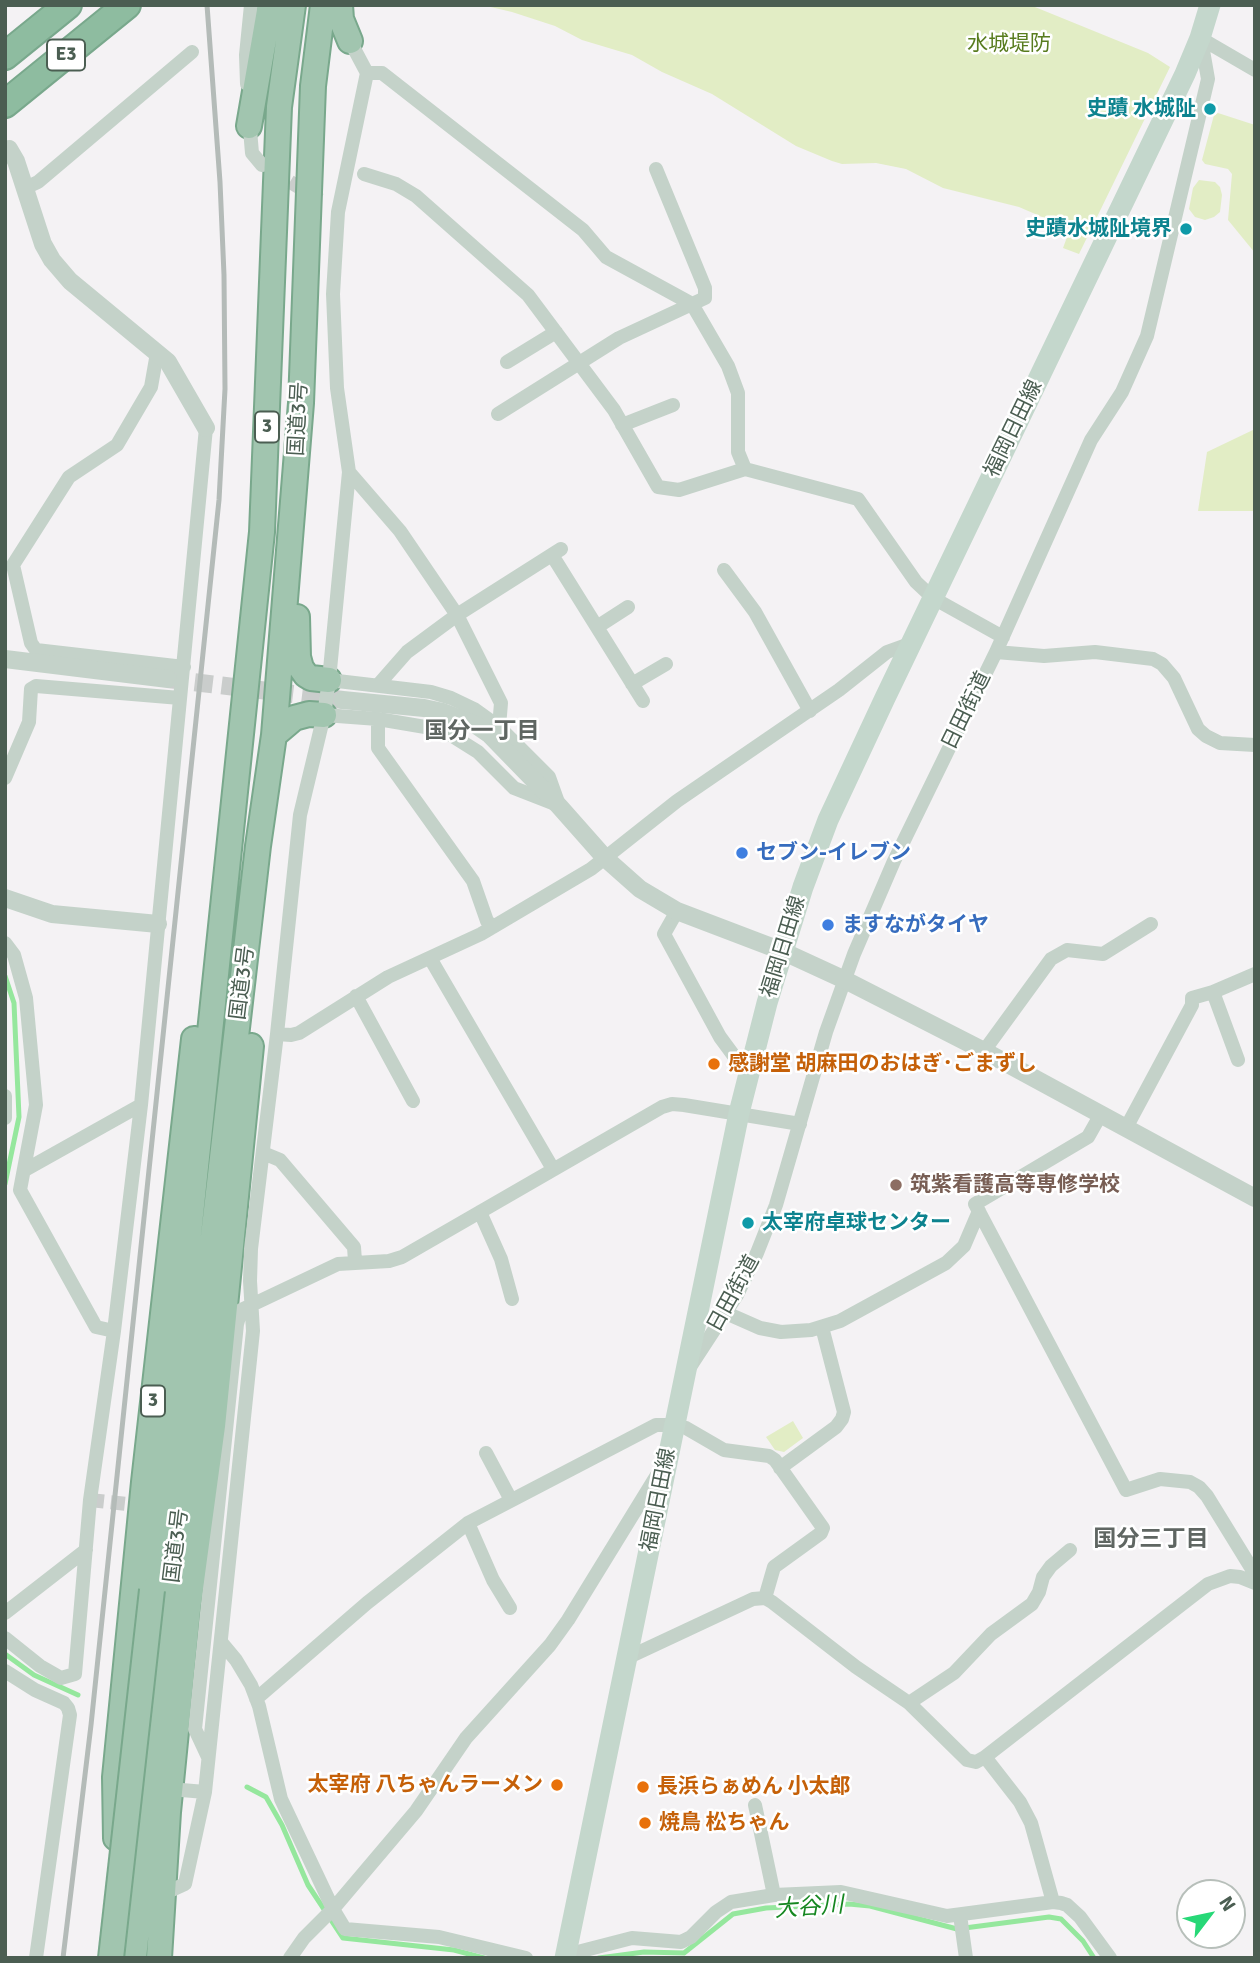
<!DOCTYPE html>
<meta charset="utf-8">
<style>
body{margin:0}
#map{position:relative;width:1260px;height:1963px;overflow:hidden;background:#f4f2f4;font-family:Signika,sans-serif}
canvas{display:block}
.frame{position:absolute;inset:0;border:7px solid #4b5e52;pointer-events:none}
.north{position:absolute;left:1176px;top:1879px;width:70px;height:70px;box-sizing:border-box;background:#fff;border:2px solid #b7bfba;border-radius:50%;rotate:58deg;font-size:19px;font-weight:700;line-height:28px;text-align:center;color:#4b5e52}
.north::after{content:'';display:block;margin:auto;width:24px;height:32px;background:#27d877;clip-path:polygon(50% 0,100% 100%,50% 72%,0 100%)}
</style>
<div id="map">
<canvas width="1260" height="1963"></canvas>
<div class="frame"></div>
<div class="north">N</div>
</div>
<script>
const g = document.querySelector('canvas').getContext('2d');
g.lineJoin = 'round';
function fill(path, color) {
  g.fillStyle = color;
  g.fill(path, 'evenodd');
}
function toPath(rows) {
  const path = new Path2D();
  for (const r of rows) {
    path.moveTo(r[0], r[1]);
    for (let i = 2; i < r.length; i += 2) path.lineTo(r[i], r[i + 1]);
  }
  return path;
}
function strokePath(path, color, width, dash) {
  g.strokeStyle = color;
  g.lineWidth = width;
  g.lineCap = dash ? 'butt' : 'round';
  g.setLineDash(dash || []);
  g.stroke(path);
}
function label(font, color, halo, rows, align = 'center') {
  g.font = font + ' Signika,"Noto Sans JP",sans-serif';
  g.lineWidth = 5;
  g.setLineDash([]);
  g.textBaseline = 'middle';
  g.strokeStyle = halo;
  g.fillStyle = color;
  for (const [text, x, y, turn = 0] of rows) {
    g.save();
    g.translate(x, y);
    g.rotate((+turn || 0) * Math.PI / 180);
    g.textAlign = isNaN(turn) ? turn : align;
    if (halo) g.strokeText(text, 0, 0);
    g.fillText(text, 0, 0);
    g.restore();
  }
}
const green = toPath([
 [482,5,1030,5,1148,53,1170,67,1079,254,1063,248,1070,229,1019,207,943,188,906,169,876,163,842,164,832,161,796,146,712,94,662,72,632,55,582,40,555,26,512,12],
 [1218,113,1255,125,1255,253,1228,220,1232,174,1228,169,1205,164,1202,160,1214,115],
 [1199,180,1215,182,1220,187,1222,195,1220,212,1214,217,1205,220,1195,217,1189,209,1193,188],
 [1255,429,1255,511,1198,511,1207,452],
 [793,1421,803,1438,784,1452,775,1450,766,1437]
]);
const stream = toPath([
 [5,976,14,1003,19,1117,5,1184],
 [5,1654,34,1675,78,1695],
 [247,1787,266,1797,282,1825,308,1885,343,1938,454,1950,484,1958],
 [599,1958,644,1952,684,1953,733,1914,766,1908,849,1904,870,1906,957,1929,1049,1917,1061,1919,1083,1941,1094,1958]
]);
const minorTunnel = toPath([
 [272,171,325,203],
 [90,1500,146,1506]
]);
const tertiaryTunnel = toPath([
 [168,679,343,700]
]);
const minor = toPath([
 [1200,38,1255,70],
 [367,73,382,73,583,230,606,257,692,304,728,366,738,393,738,452,745,469,858,499,916,582,933,598,1003,637],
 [247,84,246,55,251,5],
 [249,118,252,153,262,165],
 [364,174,396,184,416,196,528,295,614,410,658,487,679,490,745,469],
 [25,188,38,182,192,52],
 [157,353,151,387,117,445,69,477,13,565,31,643,36,650,184,667],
 [507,362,556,332],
 [498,414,619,338,705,298,705,288,656,169],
 [622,425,673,405],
 [349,472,400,531,457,615,501,703,499,727],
 [552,555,643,701],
 [724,570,755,612,810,711],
 [597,627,628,607],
 [996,652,1044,656,1095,652,1153,659,1162,664,1174,678,1198,729,1206,736,1220,743,1255,745],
 [329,680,431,692,451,698,474,709,499,727,549,777,559,805],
 [632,684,666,664],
 [378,685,407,652,457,615,561,549],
 [324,715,378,719,443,730,478,752,514,788,555,804],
 [378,719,378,748,473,881,487,921,493,927],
 [5,778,29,722,31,689,36,686,180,698],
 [677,911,664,934,720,1037,748,1075],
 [5,943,14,955,26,998,36,1105,20,1190,96,1327,114,1331],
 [430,958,553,1169],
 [1213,992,1238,1060],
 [356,996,413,1101],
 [277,1034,291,1035,299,1033,388,977,481,934,591,869,677,801,839,690,887,652,912,643],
 [984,1051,1051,959,1067,950,1103,954,1151,924],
 [5,1096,5,1118],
 [1101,1114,1088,1137,975,1204,1126,1490,1160,1479,1190,1482,1199,1487,1207,1496,1255,1574],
 [1126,1128,1192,1005,1192,998,1213,992,1255,974],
 [263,1153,280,1160,354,1247,355,1261],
 [25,1170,141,1105],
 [480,1212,501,1259,512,1299],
 [726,1313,760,1328,781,1332,811,1330,840,1321,946,1263,964,1246,979,1211],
 [690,1367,737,1295,757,1253,776,1205,826,1032,854,954,894,861,996,652,1091,440,1122,392,1147,336,1208,79,1201,39],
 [486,1453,511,1500],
 [780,1468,836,1427,842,1419,844,1412,822,1327],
 [468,1523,493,1580,510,1608],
 [5,1613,86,1550],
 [5,1638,40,1666,61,1678,75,1674,90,1500,114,1331,141,1105,206,428],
 [221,1642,236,1660,251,1685,259,1706,281,1799,333,1909,345,1929,439,1937,526,1958],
 [629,1657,753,1599,765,1598,772,1602,856,1667,909,1703,967,1760,976,1762,985,1757,1020,1802,1031,1823,1053,1902],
 [5,1671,35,1690,64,1703,68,1708,70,1715,36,1958],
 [256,1699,367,1603,468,1523,656,1425,675,1425,686,1428,724,1450,769,1456,775,1460,823,1528,821,1533,774,1567,765,1598],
 [909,1703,954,1673,991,1634,1032,1604,1039,1592,1043,1577,1051,1566,1070,1550],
 [208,1757,195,1729,237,1324,241,1310,338,1264,389,1261,402,1257,662,1107,672,1104,684,1105,800,1124],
 [985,1757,1208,1584,1230,1576,1240,1577,1255,1583],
 [170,1789,205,1792],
 [755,1805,774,1895],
 [161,1895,185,1884,205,1792,253,1331,250,1281,251,1249,277,1034,300,815,324,715,329,680,349,472,337,388,333,294,338,212,367,73,350,41],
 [960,1915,966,1958],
 [566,1955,632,1938,681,1942,691,1937,716,1912,731,1902,774,1895,841,1892,947,1916,1053,1902,1061,1903,1067,1905,1080,1917,1110,1958],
 [290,1958,304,1938,333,1909,416,1811,466,1738,550,1645,568,1620,662,1467]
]);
const tertiary = toPath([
 [5,150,9,149,16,161,43,244,52,260,70,281,168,362,206,428],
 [5,659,168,679],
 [343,700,424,708,443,712,476,725,489,734,559,806,605,858,640,889,677,911,782,951,845,980,984,1051,1255,1198],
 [5,898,52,914,158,924]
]);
const secondary = toPath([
 [565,1958,739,1113,767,1003,803,887,828,820,885,698,1185,74,1200,38,1210,5]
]);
const trunk = toPath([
 [340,5,341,19,350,41],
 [249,126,270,5],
 [297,617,298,657,301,668,306,675,311,678,329,680],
 [274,735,294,718,309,714,324,715],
 [152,1590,262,532,279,107,293,5],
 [116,1838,115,1777,144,1482,194,1039],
 [134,1958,172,1591,258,846,274,735,301,403,313,86,323,5],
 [159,1958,168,1812,188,1610,213,1426,251,1046]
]);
const motorway = toPath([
 [5,56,68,5],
 [5,104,127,5]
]);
const rail = toPath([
 [63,1958,91,1725,219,500,225,389,224,275,220,182,207,5]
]);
const trunkBridge = toPath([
 [111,1958,152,1590]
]);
const markers = [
 [1210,109,7,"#0f9aa8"],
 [1186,229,7,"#0f9aa8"],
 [742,853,7,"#3f7fe0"],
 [828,925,7,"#3f7fe0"],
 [714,1064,7,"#e8710a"],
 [896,1185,7,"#8d6e63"],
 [748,1223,7,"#0f9aa8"],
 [557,1785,7,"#e8710a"],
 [643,1787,7,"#e8710a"],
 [645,1823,7,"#e8710a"]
];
const shields = [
 [66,55,38],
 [267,427,24],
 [153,1401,24]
];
const shieldNames = [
 ["E3",66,55],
 ["3",267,427],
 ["3",153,1401]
];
const parkNames = [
 ["水城堤防",1009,44]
];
const cultureNames = [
 ["史蹟 水城阯",1196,109],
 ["史蹟水城阯境界",1172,229],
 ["太宰府卓球センター",762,1223,"left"]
];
const streetNames = [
 ["国道3号",299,419,-87],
 ["福岡日田線",1014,429,-64],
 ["日田街道",967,711,-64],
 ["福岡日田線",784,947,-73],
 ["国道3号",243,983,-83],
 ["日田街道",734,1294,-61],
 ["福岡日田線",659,1500,-79],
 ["国道3号",177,1546,-83]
];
const shopNames = [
 ["セブン-イレブン",756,853],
 ["ますながタイヤ",842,925]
];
const foodNames = [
 ["感謝堂 胡麻田のおはぎ･ごまずし",728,1064],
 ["太宰府 八ちゃんラーメン",543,1785,"right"],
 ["長浜らぁめん 小太郎",657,1787],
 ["焼鳥 松ちゃん",659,1823]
];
const educationNames = [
 ["筑紫看護高等専修学校",910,1185]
];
const neighbourhoodNames = [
 ["国分一丁目",482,732],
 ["国分三丁目",1151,1540]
];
const waterNames = [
 ["大谷川",809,1908,-4]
];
fill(green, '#e2edc5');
strokePath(stream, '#95e79d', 5);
strokePath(minorTunnel, '#cacdcc', 14, [14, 7]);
strokePath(tertiaryTunnel, '#cacdcc', 18, [18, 9]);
strokePath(trunk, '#79a88c', 28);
strokePath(motorway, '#79a88c', 30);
strokePath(minor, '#c4d2c9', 14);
strokePath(tertiary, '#c4d2c9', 18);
strokePath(secondary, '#c4d7cc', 21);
strokePath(trunk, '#a1c5af', 24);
strokePath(motorway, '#8ebca0', 26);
strokePath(rail, '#b4bbb8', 5);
strokePath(trunkBridge, '#79a88c', 28, []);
strokePath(trunkBridge, '#a1c5af', 24);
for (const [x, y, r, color] of markers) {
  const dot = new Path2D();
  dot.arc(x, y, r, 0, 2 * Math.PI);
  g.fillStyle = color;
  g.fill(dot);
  strokePath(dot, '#fff', 2.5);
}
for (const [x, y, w] of shields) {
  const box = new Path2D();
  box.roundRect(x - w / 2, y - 15.5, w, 31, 5);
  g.fillStyle = '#fff';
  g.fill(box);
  strokePath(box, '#4b5e52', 2);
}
label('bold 19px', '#4b5e52', null, shieldNames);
label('21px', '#587c1f', '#fff', parkNames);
label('bold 21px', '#0d838f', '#fff', cultureNames, 'right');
label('21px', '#4b5e52', '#fff', streetNames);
label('bold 21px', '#366cbe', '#fff', shopNames, 'left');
label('bold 21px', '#c56008', '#fff', foodNames, 'left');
label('bold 21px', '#785e54', '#fff', educationNames, 'left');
label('bold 23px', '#5f6662', '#fff', neighbourhoodNames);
label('italic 23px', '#168721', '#fff', waterNames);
</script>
